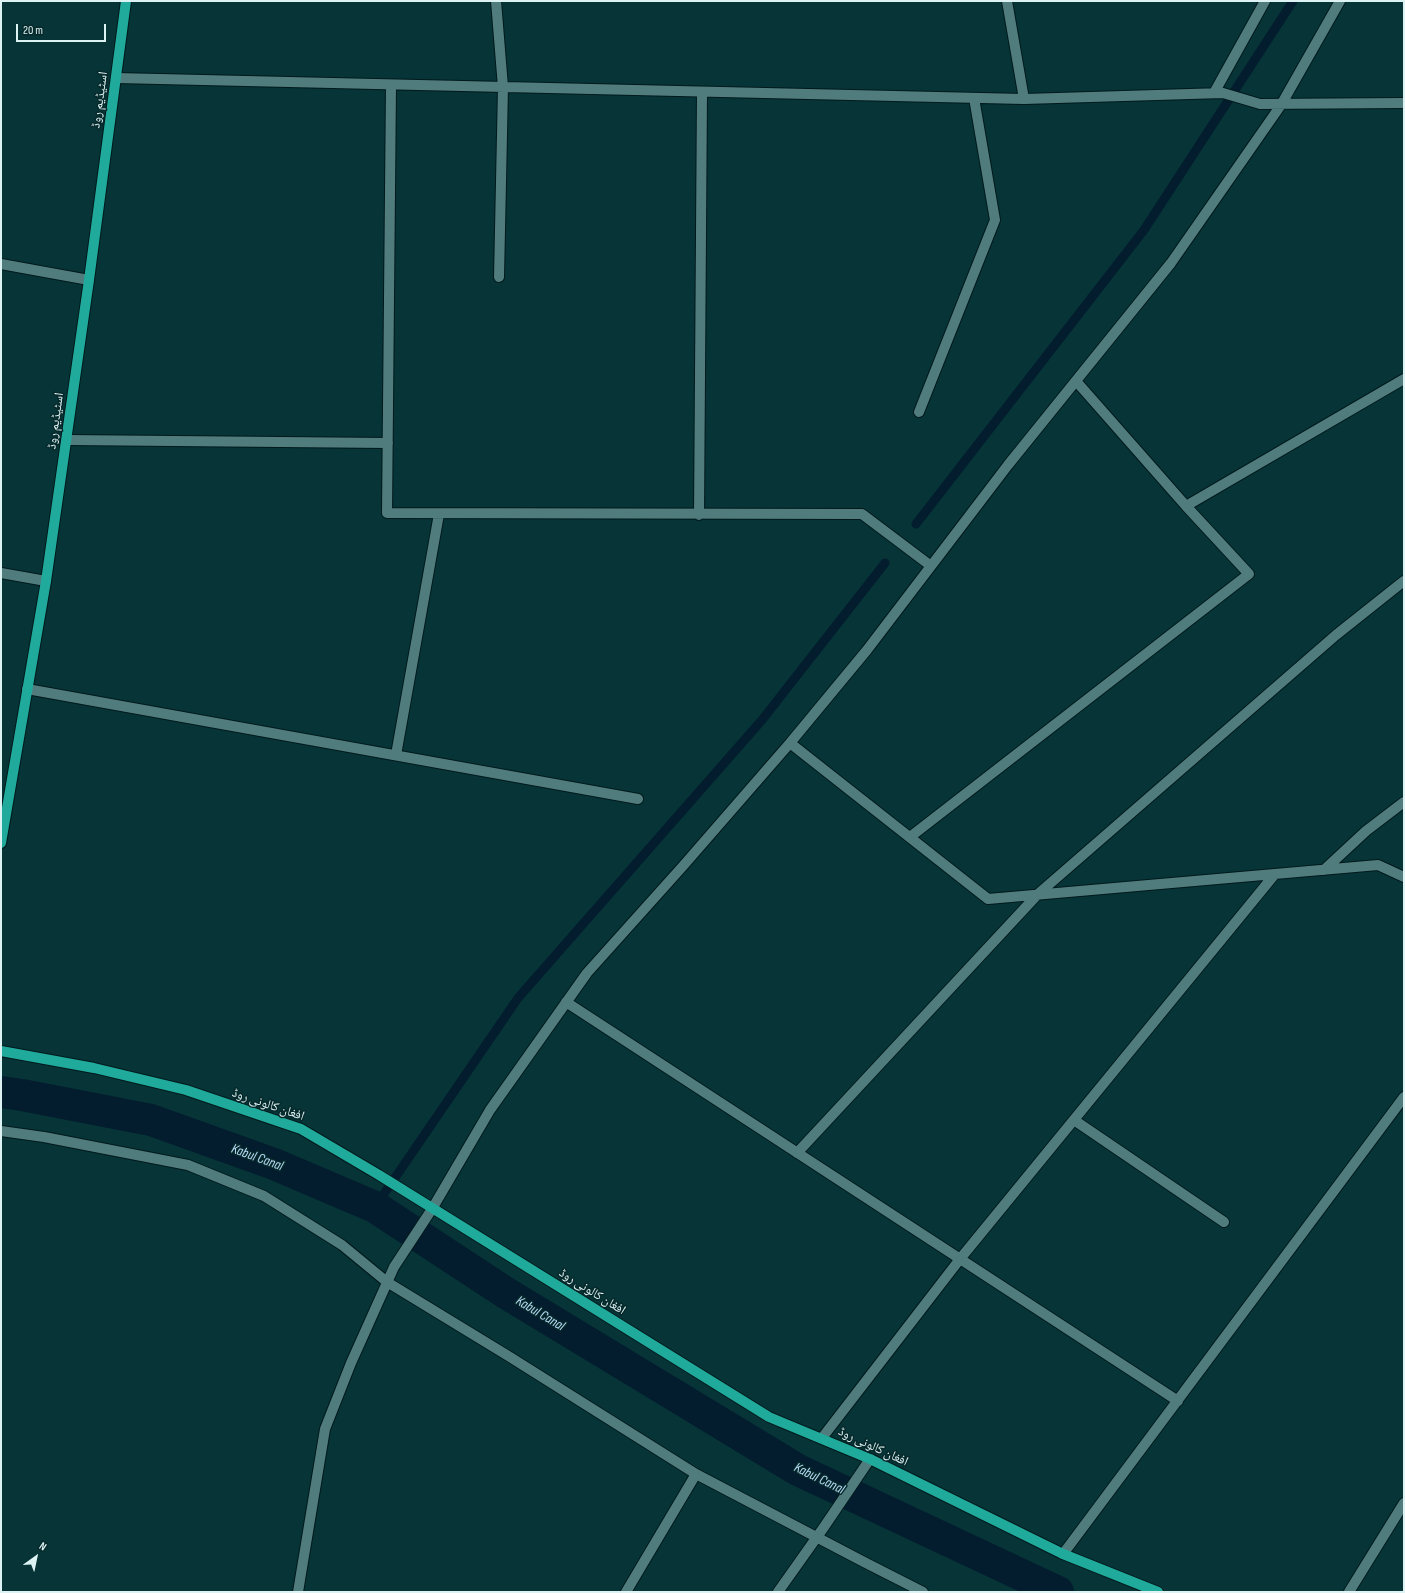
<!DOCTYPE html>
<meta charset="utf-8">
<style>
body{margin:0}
#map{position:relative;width:1405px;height:1593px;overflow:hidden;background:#063437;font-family:"Sofia Sans Condensed",sans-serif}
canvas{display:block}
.frame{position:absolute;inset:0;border:2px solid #dcf2f3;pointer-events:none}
.north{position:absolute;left:16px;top:1537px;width:40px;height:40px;-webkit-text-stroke:3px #07292b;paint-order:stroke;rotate:33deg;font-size:11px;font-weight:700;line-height:16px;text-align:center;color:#dcf2f3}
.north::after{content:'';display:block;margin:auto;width:14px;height:18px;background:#dcf2f3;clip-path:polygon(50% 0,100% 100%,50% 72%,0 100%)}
.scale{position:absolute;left:16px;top:24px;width:90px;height:18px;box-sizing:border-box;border:2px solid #dcf2f3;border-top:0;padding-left:5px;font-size:12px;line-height:14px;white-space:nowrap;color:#dcf2f3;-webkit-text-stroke:3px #07292b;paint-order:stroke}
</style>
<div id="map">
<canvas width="1405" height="1593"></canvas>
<div class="frame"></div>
<div class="north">N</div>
<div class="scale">20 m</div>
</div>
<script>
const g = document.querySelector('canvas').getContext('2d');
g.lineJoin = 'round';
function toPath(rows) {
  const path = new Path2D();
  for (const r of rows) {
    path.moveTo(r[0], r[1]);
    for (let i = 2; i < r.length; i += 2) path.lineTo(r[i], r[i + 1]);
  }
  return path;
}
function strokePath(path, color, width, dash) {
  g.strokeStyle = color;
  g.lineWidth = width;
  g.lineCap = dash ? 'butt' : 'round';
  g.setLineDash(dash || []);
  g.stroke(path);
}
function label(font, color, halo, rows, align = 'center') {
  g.font = font + ' "Sofia Sans Condensed","Noto Naskh Arabic",sans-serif';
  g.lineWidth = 3;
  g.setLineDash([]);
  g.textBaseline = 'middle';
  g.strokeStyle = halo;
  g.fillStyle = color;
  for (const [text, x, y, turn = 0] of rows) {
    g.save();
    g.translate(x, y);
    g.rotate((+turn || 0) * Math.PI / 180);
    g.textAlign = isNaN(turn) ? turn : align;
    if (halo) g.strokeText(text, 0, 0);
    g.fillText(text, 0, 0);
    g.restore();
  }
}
const stream = toPath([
 [916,524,1144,230,1293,1],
 [375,1207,518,998,762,720,885,563]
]);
const canal = toPath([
 [1,1092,22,1095,151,1120,274,1164,375,1207,506,1293,798,1470,1058,1592]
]);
const minor = toPath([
 [496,1,503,87,499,277],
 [1007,1,1024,99],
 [116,78,1024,99,1223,93,1260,104,1404,103],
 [391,85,387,513,862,514,931,566],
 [1214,93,1265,1],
 [1,264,89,280],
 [919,412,995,220,974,98],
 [67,440,388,443],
 [1186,506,1404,379],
 [699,515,702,92],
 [1,573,46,581],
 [27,689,638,799],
 [790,743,988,899,1378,865,1404,877],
 [396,755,439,514],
 [910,837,1249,574,1186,506,1076,381],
 [1324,870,1366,831,1404,802],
 [566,1002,1178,1401],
 [1074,1120,1224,1222],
 [1,1131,44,1137,188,1165,264,1196,342,1245,387,1282,510,1357,696,1474,864,1562,923,1592],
 [797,1153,1038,894,1336,635,1404,581],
 [822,1438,960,1259,1275,874],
 [1063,1554,1404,1097],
 [298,1592,325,1429,351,1363,394,1267,432,1209,490,1110,587,973,683,866,790,743,867,650,1008,465,1171,263,1281,105,1340,1],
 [626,1592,696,1474],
 [778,1592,824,1527,870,1459],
 [1349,1592,1404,1503]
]);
const major = toPath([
 [1,843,46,581,89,280,126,1],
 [1,1051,94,1068,186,1090,301,1129,379,1175,769,1417,870,1459,1063,1554,1158,1592]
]);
const streetNames = [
 ["اسٹیڈیم روڈ",100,100,-82],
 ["اسٹیڈیم روڈ",56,421,-82],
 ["افغان کالونی روڈ",268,1105,19],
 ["افغان کالونی روڈ",592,1292,32],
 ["افغان کالونی روڈ",873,1447,25]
];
const waterNames = [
 ["Kabul Canal",257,1158,20],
 ["Kabul Canal",540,1314,31],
 ["Kabul Canal",819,1479,26]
];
strokePath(stream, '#031d2f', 9);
strokePath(canal, '#031d2f', 32);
strokePath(minor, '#001a1c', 12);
strokePath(major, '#001a1c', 12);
strokePath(minor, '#517c7e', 10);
strokePath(major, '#20aa9b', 10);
label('13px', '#dcf2f3', '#07292b', streetNames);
label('italic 14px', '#b7daf6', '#07292b', waterNames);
</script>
